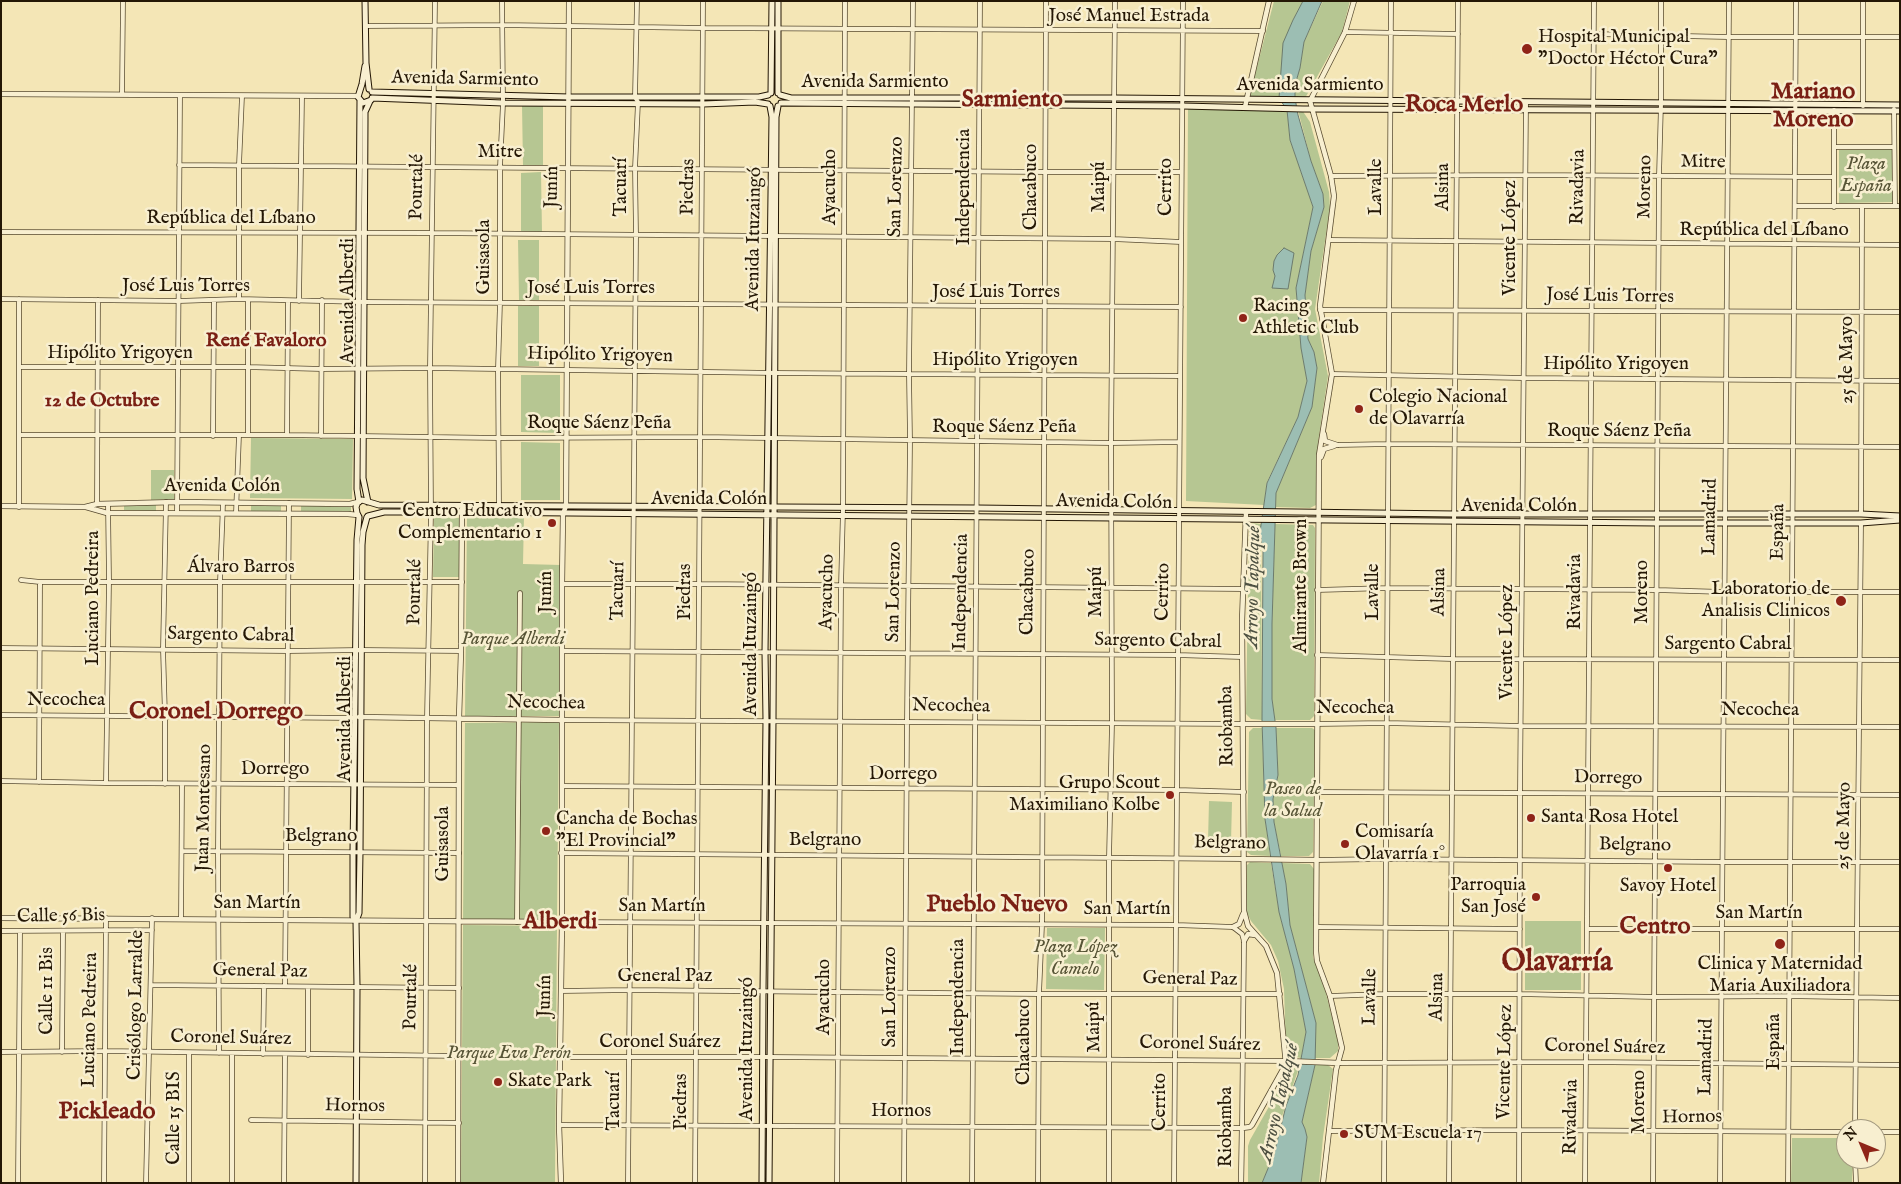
<!DOCTYPE html>
<meta charset="utf-8">
<style>
body{margin:0}
#map{position:relative;width:1901px;height:1184px;overflow:hidden;background:#f4e6b6;font-family:"IM FELL English",serif}
canvas{display:block}
.frame{position:absolute;inset:0;border:2px solid #241705;pointer-events:none}
.north{position:absolute;left:1836px;top:1119px;width:50px;height:50px;box-sizing:border-box;background:#f8efd0;border:1px solid #a3997f;border-radius:50%;rotate:315deg;font-size:14px;font-weight:700;line-height:20px;text-align:center;color:#241705}
.north::after{content:'';display:block;margin:auto;width:18px;height:22px;background:#8f2418;clip-path:polygon(50% 0,100% 100%,50% 72%,0 100%)}
</style>
<div id="map">
<canvas width="1901" height="1184"></canvas>
<div class="frame"></div>
<div class="north">N</div>
</div>
<script>
const g = document.querySelector('canvas').getContext('2d');
g.lineJoin = 'round';
function fill(path, color) {
  g.fillStyle = color;
  g.fill(path, 'evenodd');
}
function toPath(rows) {
  const path = new Path2D();
  for (const r of rows) {
    path.moveTo(r[0], r[1]);
    for (let i = 2; i < r.length; i += 2) path.lineTo(r[i], r[i + 1]);
  }
  return path;
}
function strokePath(path, color, width, dash) {
  g.strokeStyle = color;
  g.lineWidth = width;
  g.lineCap = dash ? 'butt' : 'round';
  g.setLineDash(dash || []);
  g.stroke(path);
}
function label(font, color, halo, rows, align = 'center') {
  g.font = font + ' "IM FELL English",serif';
  g.lineWidth = 5;
  g.setLineDash([]);
  g.textBaseline = 'middle';
  g.strokeStyle = halo;
  g.fillStyle = color;
  for (const [text, x, y, turn = 0] of rows) {
    g.save();
    g.translate(x, y);
    g.rotate((+turn || 0) * Math.PI / 180);
    g.textAlign = isNaN(turn) ? turn : align;
    if (halo) g.strokeText(text, 0, 0);
    g.fillText(text, 0, 0);
    g.restore();
  }
}
const green = toPath([
 [1274,1,1303,1,1293,20,1279,98,1251,97,1250,94],
 [1323,1,1350,1,1342,32,1308,93,1305,98,1295,98,1295,85,1300,68,1304,42],
 [522,105,543,105,543,165,523,165],
 [1188,106,1287,110,1290,140,1313,207,1296,288,1301,347,1307,381,1298,417,1267,482,1264,505,1186,501],
 [1298,110,1302,110,1310,122,1329,192,1330,207,1315,309,1328,376,1318,443,1316,505,1310,508,1276,507,1276,493,1312,407,1317,368,1314,352,1308,339,1305,295,1311,251,1324,207,1323,194,1311,161],
 [1892,149,1893,202,1839,203,1839,150],
 [541,172,542,232,521,232,521,173],
 [518,240,539,240,539,300,519,300],
 [518,306,539,306,539,366,518,366],
 [521,375,560,375,560,433,521,432],
 [251,438,353,439,352,499,250,498],
 [521,442,560,443,560,500,521,500],
 [151,470,174,470,174,499,151,500],
 [124,504,156,505,156,511,124,510],
 [251,505,281,505,281,511,251,511],
 [301,505,346,507,351,505,351,512,301,511],
 [467,516,524,516,523,564,561,565,559,716,465,716],
 [434,517,460,518,459,577,433,577],
 [1253,523,1261,524,1262,720,1251,719,1246,714,1249,527],
 [1275,524,1313,525,1315,528,1314,716,1310,720,1275,720,1272,699,1272,624],
 [559,722,557,920,463,919,465,723],
 [1253,728,1262,728,1265,819,1270,856,1251,855,1247,852,1249,732],
 [1276,728,1312,728,1315,730,1313,852,1309,856,1281,856,1274,822,1273,799,1278,775],
 [1209,801,1232,802,1231,842,1208,841],
 [1250,862,1271,863,1279,912,1294,969,1306,1032,1301,1058,1290,1056,1286,1049,1284,989,1278,961,1271,945,1251,921,1247,913,1247,865],
 [1282,863,1310,864,1314,869,1313,957,1326,993,1338,1042,1338,1051,1330,1058,1315,1058,1316,1023,1290,925,1286,884],
 [1525,921,1581,921,1581,990,1525,990],
 [463,925,557,926,555,1183,461,1183],
 [1047,928,1105,928,1104,990,1046,989],
 [1292,1065,1300,1065,1280,1122,1274,1154,1262,1183,1248,1183,1248,1146,1250,1140,1287,1075,1289,1068],
 [1315,1065,1328,1065,1333,1069,1323,1137,1319,1183,1301,1183,1307,1137,1305,1129,1302,1122],
 [1792,1138,1846,1138,1846,1159,1853,1159,1852,1183,1791,1183]
]);
const water = toPath([
 [1303,1,1322,1,1304,42,1300,68,1295,85,1295,98,1298,115,1311,161,1323,194,1324,207,1311,251,1305,295,1308,339,1314,352,1317,368,1312,407,1276,493,1272,624,1272,699,1276,728,1278,775,1273,799,1274,822,1286,884,1290,925,1316,1023,1315,1065,1302,1122,1305,1129,1307,1137,1301,1183,1262,1183,1274,1154,1286,1106,1298,1075,1306,1032,1294,969,1279,912,1265,819,1262,720,1263,552,1260,532,1267,483,1298,417,1307,381,1301,348,1296,288,1313,207,1290,140,1287,110,1279,98,1283,43,1293,20,1303,1],
 [1284,248,1294,253,1288,289,1272,288,1275,276,1273,270,1274,261,1277,255,1284,248]
]);
const minor = toPath([
 [365,26,502,25,703,28,1263,31],
 [1345,32,1458,34],
 [1594,34,1728,37,1900,37],
 [122,93,123,1],
 [1863,106,1863,1],
 [1894,109,1895,206],
 [1834,110,1834,207],
 [1834,147,1893,147],
 [179,165,1046,172,1180,172],
 [1331,176,1525,175,1834,177],
 [1795,206,1900,206],
 [1,232,432,233,1113,239,1181,242],
 [1329,240,1900,245],
 [1,299,179,301,239,299,364,302,1181,307],
 [19,299,19,507],
 [239,299,239,165,242,96],
 [248,300,248,435],
 [299,301,302,96],
 [1320,310,1900,312],
 [19,367,247,367,322,369,430,368,775,373,1180,376],
 [1332,374,1523,378,1900,381],
 [19,435,287,435,499,438,701,437,1111,443,1179,442],
 [287,435,288,301],
 [213,436,214,300],
 [321,436,322,300],
 [1337,445,1388,444,1900,447],
 [97,504,98,300],
 [499,508,498,369,500,302,500,167,503,103,502,1],
 [177,513,180,95],
 [236,513,239,435],
 [1861,514,1862,206],
 [21,580,40,582,462,582],
 [562,584,700,584,1243,589],
 [1317,590,1388,588,1657,590,1724,592,1900,592],
 [1,648,288,651,361,650,461,651],
 [563,651,1177,655,1242,657],
 [1317,655,1453,659,1900,660],
 [1,715,355,718],
 [562,720,1244,724],
 [1316,724,1386,723,1521,726,1900,727],
 [1,781,106,783,458,785],
 [39,782,40,582],
 [106,783,109,581,108,504],
 [165,784,165,716,163,649,166,502],
 [562,786,1177,790,1244,792],
 [1316,792,1900,795],
 [182,851,459,853],
 [561,853,1243,859],
 [1316,860,1385,859,1722,862,1900,862],
 [181,919,182,784],
 [517,922,520,593],
 [1317,927,1520,929],
 [1588,929,1900,929],
 [1,931,152,930],
 [151,985,459,988],
 [285,986,289,503],
 [561,991,630,990,1039,994,1280,994],
 [1330,996,1385,994,1520,994,1655,997,1788,996,1900,998],
 [1,1052,104,1051,459,1056],
 [62,1052,63,931],
 [189,1053,189,1183],
 [219,1053,218,851,220,582,223,503],
 [263,1054,264,986],
 [308,1055,308,987],
 [559,1057,769,1057,1286,1061],
 [1339,1063,1587,1062,1900,1065],
 [251,1120,459,1123],
 [559,1125,1242,1128,1244,941,1242,934,1233,927,1176,925,562,922],
 [1855,1129,1861,523],
 [1329,1131,1519,1130,1846,1132],
 [1876,1132,1900,1132],
 [1855,1159,1856,1183],
 [18,1183,20,931],
 [104,1183,106,918],
 [146,1183,152,918],
 [232,1183,232,1053],
 [284,1183,285,1055],
 [425,1183,427,718,431,513,430,368,435,1],
 [628,1183,636,235,635,168,638,102,635,97,637,1],
 [695,1183,703,1],
 [837,1183,841,586,843,509,845,1],
 [904,1183,907,721,910,441,909,374,913,1],
 [972,1183,980,1],
 [1038,1183,1039,994,1042,925,1046,1],
 [1109,1183,1109,858,1112,723,1111,443,1115,1],
 [1174,1183,1183,1],
 [1384,1183,1391,1],
 [1449,1183,1458,1],
 [1519,1183,1520,792,1526,102],
 [1585,1183,1594,1],
 [1653,1183,1659,176,1661,103,1661,1],
 [1720,1183,1729,1],
 [1788,1183,1796,1]
]);
const tertiary = toPath([
 [1,94,358,96],
 [1245,107,1269,1],
 [1324,434,1325,441,1337,445],
 [1321,457,1324,449,1334,446],
 [1,506,85,507,97,504,177,502,350,504,358,502],
 [86,507,107,513,348,514,358,515],
 [359,717,562,720],
 [1244,724,1316,724],
 [1243,859,1316,860],
 [1,918,562,922],
 [1233,927,1239,924,1243,914],
 [1244,941,1248,934,1255,935],
 [1286,1061,1339,1063],
 [458,1183,459,718,461,651,462,509],
 [561,1183,559,1125,562,922,562,584,563,514,566,506,569,1],
 [1241,1183,1242,1128,1250,1127,1252,1125,1286,1064,1277,973,1266,946,1248,926,1244,911,1242,621,1246,512],
 [1323,1183,1336,1070,1342,1048,1330,996,1317,961,1316,951,1319,455,1332,374,1320,306,1334,196,1331,176,1310,101,1345,32,1354,1]
]);
const secondary = toPath([
 [365,1,366,63,369,89],
 [778,1,778,93],
 [365,66,362,84,358,97,363,103,371,100],
 [372,92,570,97,759,97,768,95],
 [771,93,772,1],
 [780,95,791,98,1115,98,1900,105],
 [372,98,503,103,703,104,755,102,768,104],
 [781,103,1182,106,1303,109,1900,111],
 [359,502,357,489,360,100],
 [368,502,363,478,365,119,365,112,370,101],
 [368,516,384,512,462,512,1657,523,1861,523,1900,520],
 [359,517,357,513,356,507,358,502,362,500,379,505,977,508,1455,514,1861,514,1900,516],
 [356,921,359,913,360,852,362,545,363,532,367,517],
 [356,1183,357,987,356,921,353,917,353,852,357,540,359,517],
 [762,1183,763,991,766,720,765,652,772,117,770,106],
 [769,1183,773,720,776,117,778,106]
]);
const markers = [
 [1527,49,6,"#8f2418"],
 [1243,318,5,"#8f2418"],
 [1359,409,5,"#8f2418"],
 [552,523,5,"#8f2418"],
 [1841,601,6,"#8f2418"],
 [1170,795,5,"#8f2418"],
 [1531,818,5,"#8f2418"],
 [546,831,5,"#8f2418"],
 [1345,844,5,"#8f2418"],
 [1668,868,5,"#8f2418"],
 [1536,897,5,"#8f2418"],
 [1780,944,6,"#8f2418"],
 [498,1082,5,"#8f2418"],
 [1344,1134,5,"#8f2418"]
];
const streetNames = [
 ["José Manuel Estrada",1129,17],
 ["Avenida Sarmiento",465,80,1],
 ["Avenida Sarmiento",875,83],
 ["Avenida Sarmiento",1310,86],
 ["Mitre",500,153],
 ["Mitre",1703,163,1],
 ["Pourtalé",418,187,-89],
 ["Junín",553,187,-89],
 ["Tacuarí",622,187,-90],
 ["Piedras",689,187,-89],
 ["Ayacucho",831,187,-90],
 ["San Lorenzo",897,187,-89],
 ["Independencia",965,187,-90],
 ["Chacabuco",1032,187,-90],
 ["Maipú",1100,187,-90],
 ["Cerrito",1167,187,-90],
 ["Lavalle",1377,187,-90],
 ["Alsina",1444,187,-90],
 ["Rivadavia",1579,187,-89],
 ["Moreno",1646,187,-89],
 ["República del Líbano",231,219],
 ["República del Líbano",1764,231],
 ["Vicente López",1511,238,-90],
 ["Avenida Ituzaingó",755,239,-89],
 ["Guisasola",485,257,-90],
 ["José Luis Torres",186,287],
 ["José Luis Torres",591,289],
 ["José Luis Torres",996,293],
 ["José Luis Torres",1610,297,1],
 ["Avenida Alberdi",349,301,-90],
 ["Hipólito Yrigoyen",120,354],
 ["Hipólito Yrigoyen",600,356,1],
 ["25 de Mayo",1848,360,-90],
 ["Hipólito Yrigoyen",1005,361],
 ["Hipólito Yrigoyen",1616,365],
 ["Roque Sáenz Peña",599,424],
 ["Roque Sáenz Peña",1004,428],
 ["Roque Sáenz Peña",1619,432],
 ["Avenida Colón",222,487],
 ["Avenida Colón",709,500],
 ["Avenida Colón",1114,503,1],
 ["Avenida Colón",1519,507],
 ["Lamadrid",1711,517,-89],
 ["España",1779,532,-89],
 ["Álvaro Barros",241,568],
 ["Almirante Brown",1302,586,-90],
 ["Tacuarí",619,591,-89],
 ["Pourtalé",416,592,-89],
 ["Junín",547,592,-90],
 ["Piedras",686,592,-90],
 ["Ayacucho",828,592,-89],
 ["San Lorenzo",895,592,-89],
 ["Independencia",962,592,-89],
 ["Chacabuco",1029,592,-89],
 ["Maipú",1097,592,-90],
 ["Cerrito",1164,592,-89],
 ["Lavalle",1374,592,-90],
 ["Alsina",1440,592,-89],
 ["Rivadavia",1576,592,-90],
 ["Moreno",1643,592,-90],
 ["Luciano Pedreira",94,598,-90],
 ["Sargento Cabral",231,636,1],
 ["Sargento Cabral",1158,642,1],
 ["Vicente López",1508,642,-90],
 ["Avenida Ituzaingó",752,644,-90],
 ["Sargento Cabral",1728,645],
 ["Necochea",66,701],
 ["Necochea",546,704,1],
 ["Necochea",951,707,1],
 ["Necochea",1355,709],
 ["Necochea",1760,711],
 ["Avenida Alberdi",346,719,-90],
 ["Riobamba",1228,726,-91],
 ["Dorrego",275,770],
 ["Dorrego",903,775],
 ["Dorrego",1608,779,1],
 ["Juan Montesano",205,808,-89],
 ["25 de Mayo",1845,826,-89],
 ["Belgrano",321,837],
 ["Belgrano",825,841],
 ["Guisasola",444,844,-90],
 ["Belgrano",1230,844,1],
 ["Belgrano",1635,846,1],
 ["San Martín",257,904],
 ["San Martín",662,907],
 ["San Martín",1127,910],
 ["San Martín",1759,914],
 ["Calle 56 Bis",61,917,-1],
 ["General Paz",260,972,1],
 ["General Paz",665,977],
 ["General Paz",1190,980,1],
 ["Calle 11 Bis",48,991,-90],
 ["Junín",546,996,-89],
 ["Pourtalé",412,997,-89],
 ["Ayacucho",825,997,-90],
 ["San Lorenzo",891,997,-90],
 ["Independencia",959,997,-90],
 ["Lavalle",1371,997,-89],
 ["Alsina",1438,997,-89],
 ["Crisólogo Larralde",137,1005,-89],
 ["Luciano Pedreira",91,1020,-89],
 ["Maipú",1095,1027,-91],
 ["Coronel Suárez",231,1039,1],
 ["Chacabuco",1025,1042,-90],
 ["España",1775,1042,-90],
 ["Coronel Suárez",660,1043],
 ["Coronel Suárez",1200,1045,1],
 ["Coronel Suárez",1605,1048,1],
 ["Avenida Ituzaingó",748,1049,-90],
 ["Lamadrid",1707,1057,-89],
 ["Vicente López",1506,1062,-89],
 ["Tacuarí",615,1101,-90],
 ["Piedras",682,1102,-90],
 ["Cerrito",1161,1102,-90],
 ["Moreno",1640,1102,-90],
 ["Hornos",355,1107,1],
 ["Hornos",901,1112],
 ["Rivadavia",1572,1117,-89],
 ["Calle 15 BIS",175,1118,-90],
 ["Hornos",1692,1118,-1],
 ["Riobamba",1227,1127,-90]
];
const poiNames = [
 ["Hospital Municipal",1538,38],
 ["\"Doctor Héctor Cura\"",1538,60],
 ["Racing",1253,307],
 ["Athletic Club",1253,329],
 ["Colegio Nacional",1369,398],
 ["de Olavarría",1369,420],
 ["Centro Educativo",542,512,"right"],
 ["Complementario 1",542,534,"right"],
 ["Laboratorio de",1830,590,"right"],
 ["Analisis Clinicos",1830,612,"right"],
 ["Grupo Scout",1160,784,"right"],
 ["Maximiliano Kolbe",1160,806,"right"],
 ["Santa Rosa Hotel",1541,818],
 ["Cancha de Bochas",556,820],
 ["\"El Provincial\"",556,842],
 ["Comisaría",1355,833],
 ["Olavarría 1°",1355,855],
 ["Parroquia",1526,886,"right"],
 ["San José",1526,908,"right"],
 ["Savoy Hotel",1668,887,"center"],
 ["Clinica y Maternidad",1780,965,"center"],
 ["Maria Auxiliadora",1780,987,"center"],
 ["Skate Park",508,1082],
 ["SUM Escuela 17",1354,1134]
];
const parkNames = [
 ["Plaza",1866,165],
 ["España",1866,187],
 ["Parque Alberdi",513,640],
 ["Paseo de",1293,790],
 ["la Salud",1293,812],
 ["Plaza López",1075,948],
 ["Camelo",1075,970],
 ["Parque Eva Perón",509,1054]
];
const neighbourhoodNames = [
 ["René Favaloro",266,342],
 ["12 de Octubre",102,402]
];
const waterNames = [
 ["Arroyo Tapalqué",1254,587,-89],
 ["Arroyo Tapalqué",1280,1103,-77]
];
const districtNames = [
 ["Mariano",1813,93],
 ["Moreno",1813,121],
 ["Sarmiento",1012,101],
 ["Roca Merlo",1464,106],
 ["Coronel Dorrego",216,713],
 ["Pueblo Nuevo",997,906],
 ["Alberdi",560,923],
 ["Centro",1655,928],
 ["Pickleado",107,1113]
];
const townNames = [
 ["Olavarría",1557,964]
];
fill(green, '#b6c692');
fill(water, '#9cbeb3');
strokePath(water, '#6c7b6d', 1);
strokePath(minor, '#584b31', 5.5);
strokePath(tertiary, '#584b31', 6);
strokePath(secondary, '#241705', 7);
strokePath(minor, '#f8efd0', 4);
strokePath(tertiary, '#f8efd0', 4.5);
strokePath(secondary, '#f8efd0', 5);
for (const [x, y, r, color] of markers) {
  const dot = new Path2D();
  dot.arc(x, y, r, 0, 2 * Math.PI);
  g.fillStyle = color;
  g.fill(dot);
  strokePath(dot, '#f8efd0', 2);
}
label('19px', '#241705', '#f8efd0', streetNames);
label('19px', '#241705', '#f8efd0', poiNames, 'left');
label('italic 19px', '#575436', '#f8efd0', parkNames);
label('bold 20px', '#7a1f14', '#f8efd0', neighbourhoodNames);
label('italic 20px', '#4e5142', '#f8efd0', waterNames);
label('bold 24px', '#7a1f14', '#f8efd0', districtNames);
label('bold 29px', '#7a1f14', '#f8efd0', townNames);
</script>
